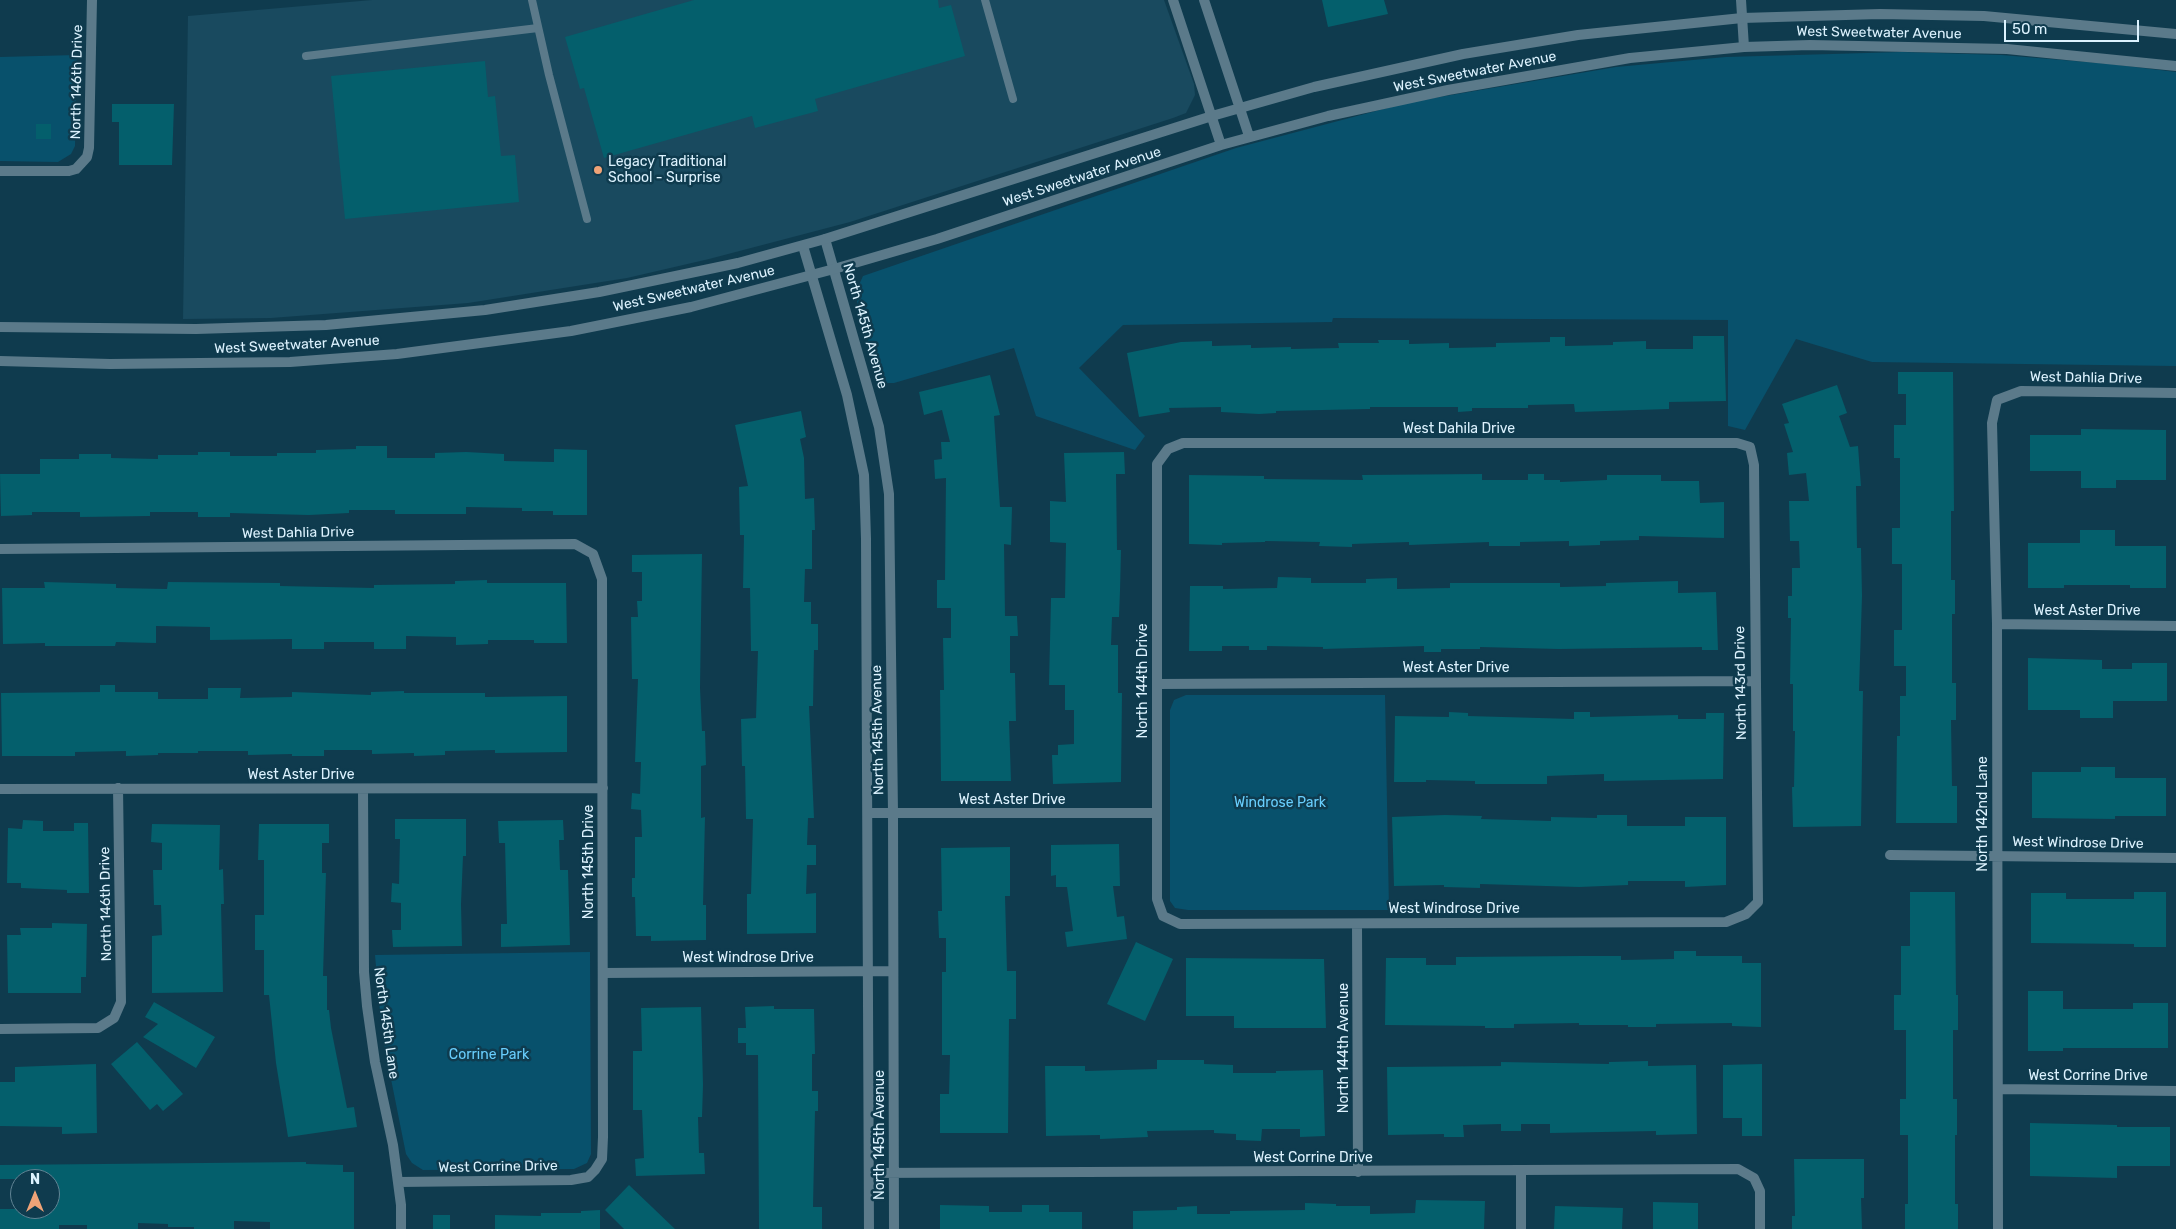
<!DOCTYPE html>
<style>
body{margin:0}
#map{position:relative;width:2176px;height:1229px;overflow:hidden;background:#0f3b4e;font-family:Rubik,sans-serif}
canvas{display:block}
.north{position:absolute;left:10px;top:1169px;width:50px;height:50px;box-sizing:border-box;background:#0f3b4e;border:1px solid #618494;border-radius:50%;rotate:0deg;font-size:14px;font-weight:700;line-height:20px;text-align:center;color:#dcf2fe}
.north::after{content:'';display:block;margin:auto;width:18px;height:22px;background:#efa377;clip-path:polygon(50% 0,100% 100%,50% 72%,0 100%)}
.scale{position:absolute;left:2004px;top:20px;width:135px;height:22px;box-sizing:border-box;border:2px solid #dcf2fe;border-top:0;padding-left:6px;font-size:15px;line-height:18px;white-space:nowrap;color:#dcf2fe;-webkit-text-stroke:4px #0f3b4e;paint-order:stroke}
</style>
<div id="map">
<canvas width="2176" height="1229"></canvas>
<div class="north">N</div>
<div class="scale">50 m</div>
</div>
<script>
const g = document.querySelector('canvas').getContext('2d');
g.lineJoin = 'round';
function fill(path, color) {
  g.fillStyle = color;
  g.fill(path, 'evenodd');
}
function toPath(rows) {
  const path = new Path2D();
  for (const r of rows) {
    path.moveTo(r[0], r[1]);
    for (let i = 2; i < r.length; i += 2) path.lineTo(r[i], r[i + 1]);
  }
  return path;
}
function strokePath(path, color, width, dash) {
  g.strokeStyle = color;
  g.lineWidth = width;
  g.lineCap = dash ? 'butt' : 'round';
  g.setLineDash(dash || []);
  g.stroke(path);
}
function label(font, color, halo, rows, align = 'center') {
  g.font = font + ' Rubik,sans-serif';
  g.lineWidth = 5;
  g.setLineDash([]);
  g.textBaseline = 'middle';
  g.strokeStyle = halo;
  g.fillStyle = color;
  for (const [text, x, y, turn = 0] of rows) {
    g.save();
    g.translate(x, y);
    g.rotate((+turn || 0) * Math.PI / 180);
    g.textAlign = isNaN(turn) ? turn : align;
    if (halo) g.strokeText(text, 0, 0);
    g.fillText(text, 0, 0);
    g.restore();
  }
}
const built = toPath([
 [372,0,1164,0,1194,84,1195,95,1186,113,1173,118,850,222,709,259,627,278,468,303,271,318,183,319,188,16]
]);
const green = toPath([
 [1902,52,2001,55,2111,64,2176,72,2176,366,1872,362,1796,339,1745,430,1728,426,1728,320,1333,318,1332,322,1123,325,1079,368,1145,436,1135,450,1036,416,1014,348,894,383,880,383,855,294,863,276,1236,148,1410,102,1616,67,1726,57],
 [77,55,75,146,71,154,58,162,0,161,0,57],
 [1186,695,1385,695,1389,910,1188,910,1175,908,1170,901,1170,710,1174,700],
 [590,952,591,1154,587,1163,574,1169,423,1170,412,1163,406,1154,382,1034,375,955]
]);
const building = toPath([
 [694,0,938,0,939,8,951,5,965,56,815,99,818,111,755,128,752,116,604,158,584,88,580,89,565,37],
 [1322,0,1384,0,1388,14,1328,27],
 [485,61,488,97,495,96,501,156,515,155,519,202,345,219,331,76],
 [112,104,174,104,172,165,119,165,119,122,112,122],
 [36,124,51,124,51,139,36,139],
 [1693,336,1724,336,1726,401,1669,402,1669,409,1575,412,1574,404,1528,405,1528,408,1472,408,1472,411,1458,412,1458,407,1370,407,1370,409,1276,411,1276,413,1259,414,1221,412,1221,407,1169,408,1170,412,1139,417,1127,353,1181,342,1212,341,1212,346,1251,345,1251,348,1291,347,1291,349,1339,348,1338,343,1379,343,1378,340,1409,340,1409,344,1449,343,1449,348,1496,347,1496,343,1550,342,1550,337,1565,337,1565,346,1613,345,1613,342,1646,341,1646,349,1693,349],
 [1898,372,1953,372,1954,511,1951,511,1951,580,1955,580,1955,614,1952,614,1952,683,1956,683,1956,720,1951,720,1952,786,1957,786,1957,823,1896,823,1897,736,1900,736,1900,696,1906,696,1906,666,1894,666,1894,630,1902,630,1902,564,1892,564,1892,528,1900,528,1900,458,1894,458,1894,425,1906,425,1906,394,1898,394],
 [990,375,1000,415,994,416,1000,507,1012,507,1011,545,1004,544,1005,616,1017,616,1018,636,1010,636,1010,673,1015,673,1016,721,1009,721,1011,781,941,781,940,690,944,690,943,638,951,638,951,608,937,608,937,580,945,580,946,478,935,479,934,460,942,459,941,442,950,442,942,410,924,415,919,392],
 [1837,385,1847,413,1839,416,1850,447,1858,446,1861,486,1856,486,1857,548,1861,548,1862,596,1859,691,1863,691,1861,826,1793,827,1792,787,1794,787,1795,731,1793,731,1793,684,1790,684,1791,618,1788,618,1788,596,1792,596,1792,568,1800,568,1799,541,1790,541,1789,501,1809,501,1806,473,1789,475,1787,453,1793,452,1784,424,1789,423,1782,404],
 [801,411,806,437,800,439,804,458,805,499,814,498,815,530,812,530,812,569,805,569,804,602,811,602,811,624,818,624,818,650,814,650,813,706,809,706,814,818,808,818,807,845,816,845,816,865,807,865,806,894,816,893,816,933,747,934,747,894,751,894,753,819,746,819,745,766,742,766,741,719,756,718,758,651,751,651,750,588,743,588,744,535,740,535,739,487,748,486,735,425],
 [2081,429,2166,430,2166,480,2116,480,2116,488,2081,488,2081,471,2030,471,2030,435,2081,435],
 [356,446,387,446,387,458,435,458,435,453,466,452,504,454,504,461,554,462,554,449,587,450,587,515,553,515,553,511,522,511,522,508,466,507,466,514,395,514,395,510,349,510,349,513,309,515,230,513,230,517,198,517,198,512,150,512,150,516,80,517,80,512,32,512,32,515,1,516,0,474,40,474,40,459,79,459,79,454,111,454,111,458,158,459,158,455,198,455,198,452,230,452,230,456,277,456,277,453,316,453,316,450,356,449],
 [1124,452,1125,474,1116,474,1117,550,1121,550,1120,591,1119,617,1112,617,1111,645,1118,645,1118,693,1122,693,1121,782,1053,784,1052,755,1058,755,1058,745,1074,744,1074,710,1065,710,1065,685,1049,685,1051,598,1065,598,1066,543,1050,542,1050,501,1066,502,1064,453],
 [1482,474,1482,480,1528,480,1528,474,1544,474,1544,480,1560,480,1560,482,1607,480,1607,475,1661,475,1661,481,1699,481,1700,503,1724,502,1724,538,1639,536,1639,540,1600,541,1600,545,1569,546,1569,541,1520,542,1520,546,1489,546,1489,542,1409,545,1409,542,1352,544,1352,547,1319,546,1320,542,1265,541,1265,542,1222,543,1222,545,1189,544,1189,475,1264,476,1264,479,1363,480,1362,475],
 [2080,530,2115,530,2115,546,2166,546,2166,588,2130,588,2130,585,2064,585,2064,588,2028,588,2028,543,2080,543],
 [702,554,700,688,702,731,705,731,706,765,701,766,701,818,705,817,703,905,706,905,706,940,651,941,651,936,636,936,635,897,632,897,632,878,635,878,635,837,642,837,641,810,631,809,632,793,640,794,641,762,635,762,638,679,632,679,631,617,638,617,637,601,642,601,642,572,632,572,632,555],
 [1278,577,1311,578,1311,583,1366,583,1366,579,1397,578,1397,589,1450,588,1450,583,1560,583,1560,587,1606,586,1606,583,1678,581,1678,593,1716,592,1718,650,1702,650,1702,647,1559,649,1480,647,1480,649,1441,649,1441,652,1424,652,1424,646,1323,649,1323,647,1267,646,1267,650,1249,650,1249,646,1222,646,1222,651,1189,651,1190,586,1223,586,1223,589,1277,588],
 [487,580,487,583,566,583,567,643,534,643,534,640,488,640,488,644,456,645,456,637,406,636,406,649,374,649,374,642,324,642,324,649,292,649,292,639,210,640,210,627,156,626,156,643,116,642,115,646,45,646,45,643,3,644,2,588,45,588,44,582,116,584,116,588,167,589,168,582,280,583,280,586,374,588,374,585,455,584,455,581],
 [2028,658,2102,660,2102,669,2132,669,2132,663,2167,663,2167,701,2113,701,2113,718,2080,718,2080,710,2028,710],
 [100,685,115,685,115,692,158,692,158,699,208,699,208,688,241,688,240,698,292,697,292,692,371,695,371,692,404,691,404,693,485,693,485,697,567,696,567,752,495,753,495,750,445,751,445,755,414,756,414,753,372,754,372,750,324,750,324,756,292,756,292,754,248,755,248,751,198,751,198,753,158,753,158,755,126,756,126,751,75,752,75,756,2,756,1,693,100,692],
 [1449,712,1468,713,1468,716,1574,719,1574,712,1590,712,1590,717,1678,715,1678,719,1706,719,1706,713,1724,713,1723,779,1604,781,1604,774,1547,776,1547,784,1475,784,1475,781,1426,780,1426,782,1394,782,1395,716,1449,717],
 [2081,767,2115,767,2115,778,2166,778,2166,816,2115,816,2115,819,2032,818,2032,772,2081,772],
 [1445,815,1482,816,1481,819,1551,821,1551,817,1597,818,1597,815,1627,815,1627,826,1685,826,1685,817,1726,817,1726,885,1685,887,1685,881,1628,881,1628,885,1579,887,1480,884,1480,888,1444,887,1444,885,1394,886,1392,817],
 [395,819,466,819,466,856,463,856,461,904,462,946,393,947,392,930,401,930,401,903,391,902,392,883,399,884,400,839,395,839],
 [23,820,43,821,43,831,74,831,74,823,88,823,89,893,67,893,67,890,21,888,21,883,7,883,8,828,22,829],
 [563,820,564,840,559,840,560,870,568,870,570,945,501,947,501,924,507,924,505,843,499,843,498,821],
 [152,824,220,825,219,870,223,869,224,904,221,904,223,992,152,993,152,936,162,935,161,905,154,905,153,870,162,870,162,843,151,842],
 [259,824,329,824,329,843,322,843,322,873,326,873,323,976,327,976,327,1010,329,1010,331,1028,347,1108,354,1107,357,1127,288,1137,276,1063,269,995,264,995,264,950,255,950,255,915,264,915,264,860,258,860],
 [1119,844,1120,886,1113,886,1117,917,1124,916,1127,939,1067,947,1065,932,1073,931,1067,887,1056,887,1056,875,1051,876,1051,845],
 [1010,847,1010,896,1005,896,1007,971,1016,971,1016,1019,1009,1019,1008,1133,940,1133,940,1094,949,1094,950,1055,942,1055,942,972,946,972,946,938,939,938,938,911,942,911,941,848],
 [1910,892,1955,892,1956,995,1958,995,1958,1030,1953,1030,1953,1099,1957,1099,1957,1135,1955,1135,1955,1204,1958,1204,1958,1229,1905,1229,1905,1204,1908,1204,1908,1135,1900,1135,1900,1099,1906,1099,1906,1030,1894,1030,1894,995,1901,995,1901,946,1910,946],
 [2134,892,2166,892,2166,947,2134,947,2134,944,2031,943,2031,893,2066,893,2066,899,2134,899],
 [52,923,87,924,86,977,81,977,81,993,8,993,7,935,21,935,20,928,52,928],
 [1136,942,1173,959,1145,1021,1107,1004],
 [1674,951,1696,951,1696,956,1742,956,1742,963,1761,963,1761,1027,1732,1026,1732,1023,1656,1024,1656,1027,1628,1027,1628,1025,1579,1025,1579,1023,1514,1024,1514,1028,1485,1028,1485,1026,1385,1025,1386,958,1426,958,1426,965,1456,965,1456,957,1579,956,1621,956,1621,960,1674,959],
 [1186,958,1324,959,1326,1028,1234,1028,1234,1016,1186,1016],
 [2028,991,2063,991,2063,1009,2133,1009,2133,1003,2168,1003,2168,1048,2063,1048,2063,1051,2028,1051],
 [154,1002,215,1037,196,1068,143,1037,158,1024,145,1017],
 [774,1006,774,1009,814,1009,815,1054,812,1054,812,1091,818,1091,818,1111,815,1111,813,1207,822,1207,822,1229,759,1229,758,1055,746,1055,746,1043,738,1043,738,1028,746,1028,745,1007],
 [701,1007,703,1085,702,1117,698,1117,699,1153,704,1153,705,1174,636,1176,635,1159,644,1158,642,1110,633,1110,633,1051,642,1051,641,1008],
 [137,1042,183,1094,163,1111,157,1104,150,1110,111,1064],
 [1157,1060,1204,1060,1204,1064,1233,1065,1233,1073,1276,1073,1276,1071,1323,1070,1325,1136,1300,1137,1300,1129,1262,1129,1261,1141,1236,1140,1236,1134,1214,1133,1214,1130,1147,1131,1148,1137,1100,1139,1100,1135,1046,1136,1045,1066,1085,1066,1085,1071,1157,1069],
 [1648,1061,1648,1066,1696,1065,1697,1134,1656,1135,1656,1131,1550,1133,1550,1124,1521,1124,1521,1131,1501,1131,1501,1124,1463,1125,1464,1137,1444,1137,1444,1134,1388,1135,1387,1067,1501,1066,1501,1062,1609,1064,1609,1062],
 [96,1064,97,1133,62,1134,62,1127,0,1126,0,1082,15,1082,15,1067],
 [1762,1064,1762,1136,1742,1136,1742,1118,1723,1118,1723,1065],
 [2030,1123,2117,1125,2117,1127,2170,1127,2170,1166,2117,1166,2117,1178,2030,1176],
 [1794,1159,1864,1159,1864,1198,1861,1198,1862,1229,1792,1229,1792,1216,1795,1216],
 [306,1162,306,1164,343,1165,343,1172,354,1172,354,1229,270,1229,270,1222,234,1221,234,1229,194,1229,194,1227,168,1227,168,1224,138,1223,138,1229,87,1229,87,1225,59,1225,59,1229,0,1229,0,1209,50,1209,50,1179,0,1179,0,1165],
 [629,1185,675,1229,624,1229,605,1210],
 [1416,1200,1485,1201,1484,1229,1133,1229,1133,1211,1177,1210,1177,1207,1197,1206,1197,1214,1230,1214,1230,1211,1305,1210,1305,1203,1336,1204,1336,1206,1370,1206,1370,1214,1415,1213],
 [1653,1202,1698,1203,1698,1229,1653,1229],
 [940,1205,989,1206,989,1212,1022,1212,1022,1205,1049,1205,1049,1212,1082,1212,1082,1229,940,1229],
 [1555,1206,1623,1208,1622,1229,1554,1229],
 [600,1210,600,1229,495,1229,495,1215,541,1216,541,1213,581,1213,581,1211],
 [433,1215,450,1215,450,1229,433,1229]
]);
const service = toPath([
 [532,0,549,75,587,219],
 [985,0,1013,99],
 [306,56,538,28]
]);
const minor = toPath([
 [1741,0,1744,47],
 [0,171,69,171,76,169,87,157,89,148,92,0],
 [825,239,879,427,889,494,893,813,894,1229],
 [803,246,847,395,864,475,866,539,869,1229],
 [1183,443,1737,443,1750,447,1754,465,1758,902,1746,914,1726,922,1180,924,1163,916,1157,899,1157,464,1168,449,1183,443],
 [0,549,575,544,593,554,602,579,603,1137,602,1159,595,1170,588,1177,571,1180,399,1182],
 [1997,624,2176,626],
 [1157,684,1755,681],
 [0,789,603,788],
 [363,789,364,972,367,1006,375,1062,393,1145,401,1205,401,1229],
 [868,813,1156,813],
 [1890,855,2176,858],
 [1357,924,1358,1172],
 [603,973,893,971],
 [0,1029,98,1028,114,1018,121,1002,118,788],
 [1999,1089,2176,1091],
 [1521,1170,1521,1229],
 [869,1173,1738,1169,1754,1178,1760,1191,1760,1229],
 [1998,1229,1997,624,1992,423,1997,400,2021,391,2176,393]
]);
const tertiary = toPath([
 [1173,0,1221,145],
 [1204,0,1249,136],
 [0,327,196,329,326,325,485,310,599,292,738,263,825,239,1212,116,1314,87,1463,54,1578,35,1742,18,1880,14,1984,16,2176,34],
 [0,361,110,364,290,362,397,354,571,331,691,307,834,269,937,239,1221,145,1328,116,1448,90,1630,58,1744,47,1810,45,2007,49,2176,66]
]);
const markers = [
 [598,170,5,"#efa377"]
];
const streetNames = [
 ["West Sweetwater Avenue",1879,33,1],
 ["West Sweetwater Avenue",1475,72,-11],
 ["North 146th Drive",77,82,-89],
 ["West Sweetwater Avenue",1082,177,-18],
 ["West Sweetwater Avenue",694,289,-13],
 ["North 145th Avenue",865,326,74],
 ["West Sweetwater Avenue",297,345,-3],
 ["West Dahlia Drive",2086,378,1],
 ["West Dahila Drive",1459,429],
 ["West Dahlia Drive",298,533,-1],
 ["West Aster Drive",2087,611],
 ["West Aster Drive",1456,668],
 ["North 144th Drive",1143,681,-90],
 ["North 143rd Drive",1741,683,-91],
 ["North 145th Avenue",878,730,-91],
 ["West Aster Drive",301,775],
 ["West Aster Drive",1012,800],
 ["North 142nd Lane",1983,814,-90],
 ["West Windrose Drive",2078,843,1],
 ["North 145th Drive",589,862,-90],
 ["North 146th Drive",106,904,-91],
 ["West Windrose Drive",1454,909],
 ["West Windrose Drive",748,958],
 ["North 145th Lane",386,1023,82],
 ["North 144th Avenue",1344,1048,-90],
 ["West Corrine Drive",2088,1076],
 ["North 145th Avenue",880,1135,-90],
 ["West Corrine Drive",1313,1158],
 ["West Corrine Drive",498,1167,-1]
];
const poiNames = [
 ["Legacy Traditional",608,162],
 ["School - Surprise",608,178]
];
const parkNames = [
 ["Windrose Park",1280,803],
 ["Corrine Park",489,1055]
];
fill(built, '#194a5f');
fill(green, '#08516c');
fill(building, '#045f6c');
strokePath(service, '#5b7a8a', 8);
strokePath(minor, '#5b7a8a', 10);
strokePath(tertiary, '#5b7a8a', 10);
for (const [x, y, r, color] of markers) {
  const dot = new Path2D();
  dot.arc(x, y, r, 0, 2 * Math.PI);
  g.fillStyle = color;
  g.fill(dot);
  strokePath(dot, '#0f3b4e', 2);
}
label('14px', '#dcf2fe', '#0f3b4e', streetNames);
label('14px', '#dcf2fe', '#0f3b4e', poiNames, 'left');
label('14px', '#68cefd', '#0f3b4e', parkNames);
</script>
